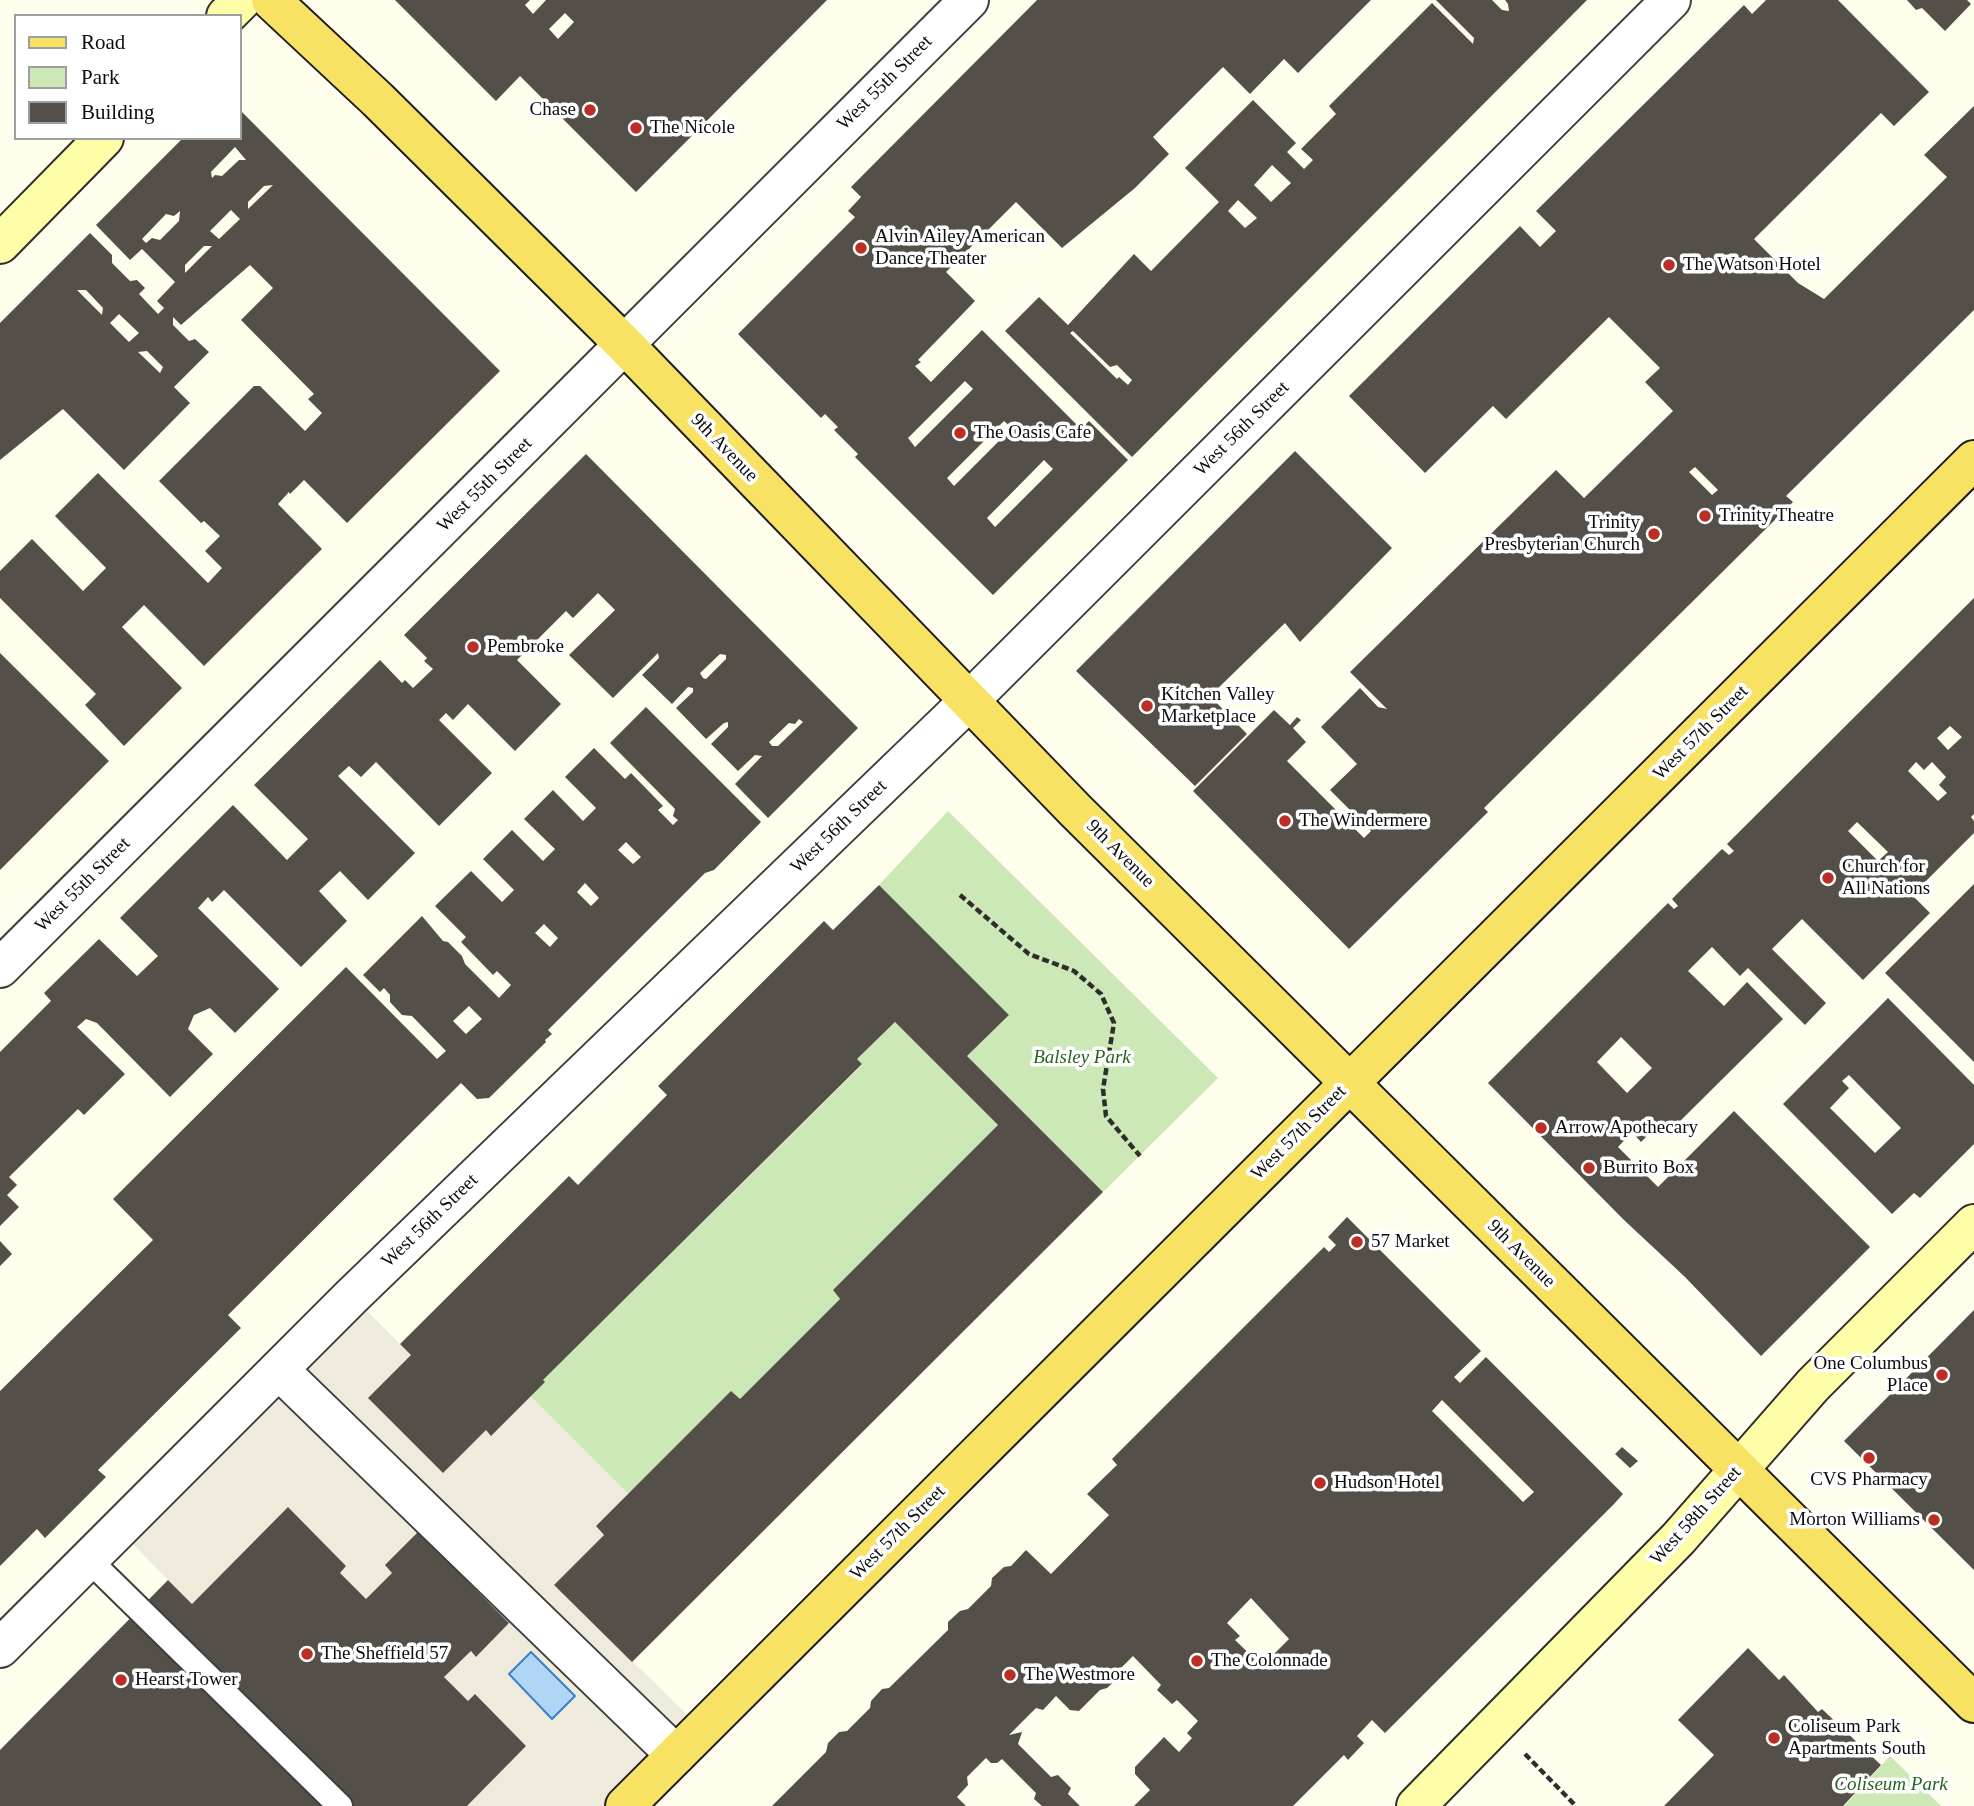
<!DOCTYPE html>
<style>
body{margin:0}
#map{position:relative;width:1974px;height:1806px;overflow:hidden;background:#fffdec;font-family:"Times New Roman",serif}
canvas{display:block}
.legend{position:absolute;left:14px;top:14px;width:228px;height:126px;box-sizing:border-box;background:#fff;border:2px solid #9e9e9e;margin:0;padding:9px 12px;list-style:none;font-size:21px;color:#0c0c0c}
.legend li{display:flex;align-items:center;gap:14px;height:35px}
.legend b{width:35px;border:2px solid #9e9e9e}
</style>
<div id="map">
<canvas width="1974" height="1806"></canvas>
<ul class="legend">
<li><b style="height:9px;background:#f7e264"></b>Road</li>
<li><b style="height:19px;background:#cbe8b6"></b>Park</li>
<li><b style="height:19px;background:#554f49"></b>Building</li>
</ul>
</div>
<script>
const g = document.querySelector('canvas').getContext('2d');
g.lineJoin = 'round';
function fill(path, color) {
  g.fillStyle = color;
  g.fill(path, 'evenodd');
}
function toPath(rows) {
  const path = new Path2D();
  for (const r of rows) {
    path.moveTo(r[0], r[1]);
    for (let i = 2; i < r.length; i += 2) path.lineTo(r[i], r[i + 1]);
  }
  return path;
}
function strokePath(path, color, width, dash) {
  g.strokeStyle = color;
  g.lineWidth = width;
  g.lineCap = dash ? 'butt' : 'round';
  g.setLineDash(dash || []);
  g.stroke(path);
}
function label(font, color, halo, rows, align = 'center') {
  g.font = font + ' "Times New Roman",serif';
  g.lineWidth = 7;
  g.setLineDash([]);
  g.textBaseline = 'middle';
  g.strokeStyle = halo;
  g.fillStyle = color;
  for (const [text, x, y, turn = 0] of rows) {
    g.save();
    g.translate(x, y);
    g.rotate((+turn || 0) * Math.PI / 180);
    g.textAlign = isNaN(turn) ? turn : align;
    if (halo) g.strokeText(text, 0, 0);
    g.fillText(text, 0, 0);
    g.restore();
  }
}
const green = toPath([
 [948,811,1218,1078,1103,1192,967,1056,1009,1015,879,885],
 [895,1022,998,1125,833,1290,840,1299,740,1399,628,1494,530,1396,544,1382,543,1380,862,1065,857,1059],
 [1890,1756,1941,1806,1844,1806]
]);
const plaza = toPath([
 [352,1296,411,1355,368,1398,486,1430,491,1435,530,1396,628,1494,596,1526,604,1535,554,1585,702,1729,625,1806,467,1806,526,1746,475,1694,468,1701,444,1677,471,1651,477,1657,509,1623,419,1532,392,1573,366,1599,340,1573,346,1566,288,1507,192,1604,118,1529]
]);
const water = toPath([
 [531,1652,575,1696,552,1719,509,1674,531,1652]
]);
const building = toPath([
 [395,0,530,0,525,5,533,14,546,0,827,0,636,192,520,76,496,101],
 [565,13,574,22,558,39,549,29],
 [1037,0,1371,0,1298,73,1284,59,1250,94,1223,67,1153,137,1169,154,1135,188,1062,248,1016,202,946,272,975,301,918,360,921,362,915,366,931,382,982,330,1081,429,1089,421,1128,460,993,595,855,457,858,454,834,430,838,427,825,414,821,418,738,334,855,217,848,211,861,197,851,187],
 [965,381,973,389,915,447,908,438],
 [1004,421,1012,428,954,486,947,478],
 [1044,460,1053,469,995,527,987,518],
 [1436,0,1492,0,1502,10,1509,11,1508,4,1505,0,1587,0,1132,457,1005,331,1039,297,1068,325,1134,254,1151,271,1219,202,1185,168,1253,100,1296,143,1287,152,1304,169,1313,160,1301,149,1336,114,1329,106,1432,3,1473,44,1474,38],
 [1272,165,1291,183,1271,202,1254,185],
 [1238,200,1257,218,1245,228,1228,211],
 [1073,331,1110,367,1117,365,1132,380,1128,385,1119,377,1117,379,1070,333],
 [1766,0,1838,0,1929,92,1894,126,1881,113,1754,239,1798,283,1824,299,1947,177,1924,155,1974,106,1974,310,1786,496,1793,502,1484,808,1488,812,1349,949,1193,791,1274,710,1290,725,1297,717,1301,720,1293,728,1306,742,1287,761,1364,838,1371,831,1330,790,1357,764,1321,727,1360,688,1378,707,1387,709,1350,672,1556,470,1584,498,1673,411,1645,382,1660,368,1609,317,1506,419,1493,406,1425,473,1349,396,1520,226,1540,247,1556,231,1536,211,1744,5,1752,14],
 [1695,467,1718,490,1712,495,1689,472],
 [1907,0,1967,0,1971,4,1945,31,1922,8,1916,10],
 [240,110,500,371,347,523,304,480,290,494,289,492,278,504,322,549,204,666,144,605,122,627,182,688,124,746,85,705,96,694,0,598,0,571,32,539,83,591,106,568,55,516,98,473,208,583,222,568,205,551,220,536,204,521,201,523,159,481,254,386,260,386,305,431,322,413,308,399,314,394,241,320,273,288,250,265,181,325,173,317,173,325,189,341,195,339,209,352,174,387,190,403,124,470,63,409,0,460,0,323,90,233,112,255,112,263,130,281,137,280,145,288,139,294,158,314,164,308,157,301,175,282,142,249,130,260,96,225,183,138,240,138],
 [235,147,246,160,239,160,222,176,215,175,212,178,211,172],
 [273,185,248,209,248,202,264,186],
 [231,210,240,219,219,239,210,231],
 [180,211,179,221,160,240,152,238,146,243,142,239,166,214,174,216],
 [204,246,212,246,185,273,185,265],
 [77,290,86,290,103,308,102,315],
 [119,314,139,333,129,342,110,323],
 [147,351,163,367,160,373,138,352],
 [1295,451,1392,548,1300,642,1285,623,1210,696,1247,734,1195,786,1076,671],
 [586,454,858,728,768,818,735,784,762,756,755,755,738,771,711,744,728,727,728,722,724,723,706,739,676,708,693,692,693,688,688,687,672,704,642,675,659,658,658,653,613,698,569,655,615,610,598,593,573,618,566,611,517,660,561,704,515,751,468,704,453,720,446,713,439,720,492,773,439,826,376,762,361,777,349,766,338,776,415,853,368,900,340,871,319,891,347,921,301,967,224,890,212,902,208,897,198,908,279,989,235,1033,210,1008,194,1015,188,1029,213,1054,170,1097,97,1023,86,1019,77,1027,125,1074,84,1115,78,1109,9,1177,17,1185,7,1195,19,1207,0,1226,0,1052,51,1001,44,993,99,939,137,976,158,956,120,918,233,805,287,860,308,839,254,785,380,660,402,683,405,680,413,688,433,669,424,661,427,658,404,635],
 [720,654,726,655,726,659,706,679,703,678,700,673],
 [799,719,803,722,778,746,772,746,769,742,789,723,795,724],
 [1974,598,1974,814,1971,817,1974,821,1974,833,1912,895,1930,913,1863,980,1802,919,1772,949,1826,1003,1805,1025,1748,968,1740,976,1712,947,1688,971,1724,1006,1747,982,1783,1019,1668,1133,1659,1124,1641,1142,1632,1132,1618,1147,1658,1187,1734,1111,1870,1247,1761,1356,1685,1277,1624,1220,1488,1083,1668,903,1674,909,1678,906,1672,899,1722,849,1729,855,1734,851,1727,844],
 [1950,726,1962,737,1948,750,1937,738],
 [1916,762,1924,770,1932,762,1946,777,1939,785,1947,793,1938,801,1908,771],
 [1857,822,1888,852,1878,861,1848,831],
 [1621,1037,1652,1068,1627,1093,1597,1062],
 [0,653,109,761,0,870],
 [646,707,761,822,714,870,705,873,548,1030,552,1034,545,1040,546,1042,489,1098,477,1099,461,1083,228,1315,241,1328,98,1470,106,1477,45,1538,37,1529,0,1566,0,1391,153,1240,113,1199,346,967,437,1059,446,1051,412,1016,402,1015,390,1002,390,995,384,988,380,992,363,975,422,916,443,941,448,942,462,956,465,964,499,998,511,985,497,971,493,975,461,942,466,937,435,906,471,871,502,902,514,890,483,859,512,830,543,861,555,849,524,819,553,790,583,821,596,808,565,777,594,748,625,779,631,773,663,806,658,810,673,825,678,820,673,816,675,809,610,743],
 [626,842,641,857,633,864,618,850],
 [585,883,599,898,591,906,577,892],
 [544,924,558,938,550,947,535,933],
 [469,1006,482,1019,466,1034,453,1021],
 [1974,884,1974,1062,1885,973],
 [879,885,1009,1015,967,1056,1103,1192,632,1662,554,1585,604,1535,596,1526,731,1391,740,1399,840,1299,833,1290,998,1125,895,1022,857,1059,862,1064,543,1380,545,1382,491,1436,486,1430,443,1473,368,1398,411,1355,400,1344,569,1176,578,1185,667,1095,658,1086,824,921,833,930],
 [1888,998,1974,1085,1974,1144,1920,1198,1914,1193,1892,1214,1783,1104],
 [1849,1075,1901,1128,1875,1153,1830,1108,1849,1088,1842,1081],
 [1347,1217,1481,1351,1454,1377,1460,1383,1486,1357,1623,1494,1614,1504,1385,1733,1372,1720,1357,1736,1364,1743,1348,1760,1344,1755,1293,1806,1134,1806,1150,1790,1135,1774,1135,1767,1164,1737,1179,1752,1192,1738,1187,1733,1198,1721,1177,1700,1172,1704,1157,1690,1161,1685,1133,1656,1117,1672,1118,1678,1107,1688,1100,1690,1079,1711,1070,1710,1056,1696,1043,1710,1036,1708,1009,1735,1022,1732,1018,1744,1051,1777,1058,1775,1071,1788,1068,1794,1080,1806,1042,1806,1034,1799,1036,1793,1002,1759,997,1763,991,1763,986,1758,967,1777,968,1785,957,1797,966,1806,772,1806,826,1752,828,1743,839,1732,847,1731,870,1708,871,1701,882,1689,889,1688,948,1630,948,1622,960,1611,968,1609,991,1586,992,1578,1004,1567,1011,1566,1026,1550,1051,1574,1109,1515,1087,1494,1117,1465,1112,1459,1324,1247,1329,1252,1336,1245,1328,1237],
 [1442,1400,1534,1492,1523,1502,1432,1411],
 [1251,1598,1289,1639,1262,1666,1235,1640,1240,1636,1227,1623],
 [0,1241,12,1254,0,1266],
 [1974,1310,1974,1570,1844,1441],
 [1622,1447,1638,1461,1630,1468,1615,1454],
 [288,1507,346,1566,340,1573,366,1599,392,1573,385,1565,418,1532,509,1623,476,1657,471,1651,444,1677,468,1701,475,1694,526,1746,467,1806,0,1806,0,1750,168,1580,192,1604],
 [1748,1648,1779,1680,1784,1675,1818,1712,1822,1709,1881,1765,1843,1806,1664,1806,1714,1755,1678,1720]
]);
const path = toPath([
 [960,895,1029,954,1074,971,1101,994,1114,1023,1103,1089,1106,1116,1140,1156],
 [1525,1754,1576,1806]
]);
const lane = toPath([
 [88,1559,340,1806]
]);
const street = toPath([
 [0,968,969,0],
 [279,1370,676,1755],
 [0,1648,352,1296,969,701,1671,0]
]);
const secondary = toPath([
 [226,16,242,0],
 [0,244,104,138],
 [1416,1806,1678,1539,1813,1385,1974,1224]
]);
const primary = toPath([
 [271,0,378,100,625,345,1075,810,1974,1703],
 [625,1806,1974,460]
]);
const markers = [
 [590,110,7,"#ba2e26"],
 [636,128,7,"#ba2e26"],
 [861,248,7,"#ba2e26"],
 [1669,265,7,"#ba2e26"],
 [960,433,7,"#ba2e26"],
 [1705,516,7,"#ba2e26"],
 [1654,534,7,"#ba2e26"],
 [473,647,7,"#ba2e26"],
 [1147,706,7,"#ba2e26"],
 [1285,821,7,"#ba2e26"],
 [1828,878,7,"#ba2e26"],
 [1541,1128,7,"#ba2e26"],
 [1589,1168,7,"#ba2e26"],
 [1357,1242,7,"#ba2e26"],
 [1942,1375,7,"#ba2e26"],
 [1869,1458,7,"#ba2e26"],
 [1320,1483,7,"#ba2e26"],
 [1934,1520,7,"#ba2e26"],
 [307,1654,7,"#ba2e26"],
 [1197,1661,7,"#ba2e26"],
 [1010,1675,7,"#ba2e26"],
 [121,1680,7,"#ba2e26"],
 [1774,1738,7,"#ba2e26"]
];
const streetNames = [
 ["West 55th Street",885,83,-45],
 ["West 56th Street",1242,429,-45],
 ["9th Avenue",724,448,46],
 ["West 55th Street",485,485,-45],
 ["West 57th Street",1701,733,-45],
 ["West 56th Street",839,827,-44],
 ["9th Avenue",1120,854,45],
 ["West 55th Street",83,885,-45],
 ["West 57th Street",1299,1133,-45],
 ["West 56th Street",430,1221,-44],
 ["9th Avenue",1521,1254,45],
 ["West 58th Street",1696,1516,-48],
 ["West 57th Street",898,1533,-45]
];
const poiNames = [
 ["Chase",576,110,"right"],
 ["The Nicole",650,128],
 ["Alvin Ailey American",875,237],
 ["Dance Theater",875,259],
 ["The Watson Hotel",1683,265],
 ["The Oasis Cafe",974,433],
 ["Trinity Theatre",1719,516],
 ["Trinity",1640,523,"right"],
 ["Presbyterian Church",1640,545,"right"],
 ["Pembroke",487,647],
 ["Kitchen Valley",1161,695],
 ["Marketplace",1161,717],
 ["The Windermere",1299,821],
 ["Church for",1842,867],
 ["All Nations",1842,889],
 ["Arrow Apothecary",1555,1128],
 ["Burrito Box",1603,1168],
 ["57 Market",1371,1242],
 ["One Columbus",1928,1364,"right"],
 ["Place",1928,1386,"right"],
 ["CVS Pharmacy",1869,1480,"center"],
 ["Hudson Hotel",1334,1483],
 ["Morton Williams",1920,1520,"right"],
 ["The Sheffield 57",321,1654],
 ["The Colonnade",1211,1661],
 ["The Westmore",1024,1675],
 ["Hearst Tower",135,1680],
 ["Coliseum Park",1788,1727],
 ["Apartments South",1788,1749]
];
const parkNames = [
 ["Balsley Park",1082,1058],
 ["Coliseum Park",1891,1785]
];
fill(green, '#cbe8b6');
fill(plaza, '#eeebdc');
fill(water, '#b1d5f5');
strokePath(water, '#3982cb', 2);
fill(building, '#554f49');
strokePath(lane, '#3f3f3f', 28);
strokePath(street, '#3f3f3f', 42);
strokePath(secondary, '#2e2e2e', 42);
strokePath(primary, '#1d1d1d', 42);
strokePath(path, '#2e2e2e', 4.5, [7, 3.5]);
strokePath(lane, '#fff', 24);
strokePath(street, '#fff', 38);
strokePath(secondary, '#fefda8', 38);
strokePath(primary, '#f7e264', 38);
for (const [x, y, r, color] of markers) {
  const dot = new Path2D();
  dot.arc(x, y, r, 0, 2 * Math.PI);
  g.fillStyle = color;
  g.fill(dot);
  strokePath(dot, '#fff', 2.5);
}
label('19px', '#0c0c0c', '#fff', streetNames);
label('19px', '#0c0c0c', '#fff', poiNames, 'left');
label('italic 19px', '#25631e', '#fff', parkNames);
</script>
